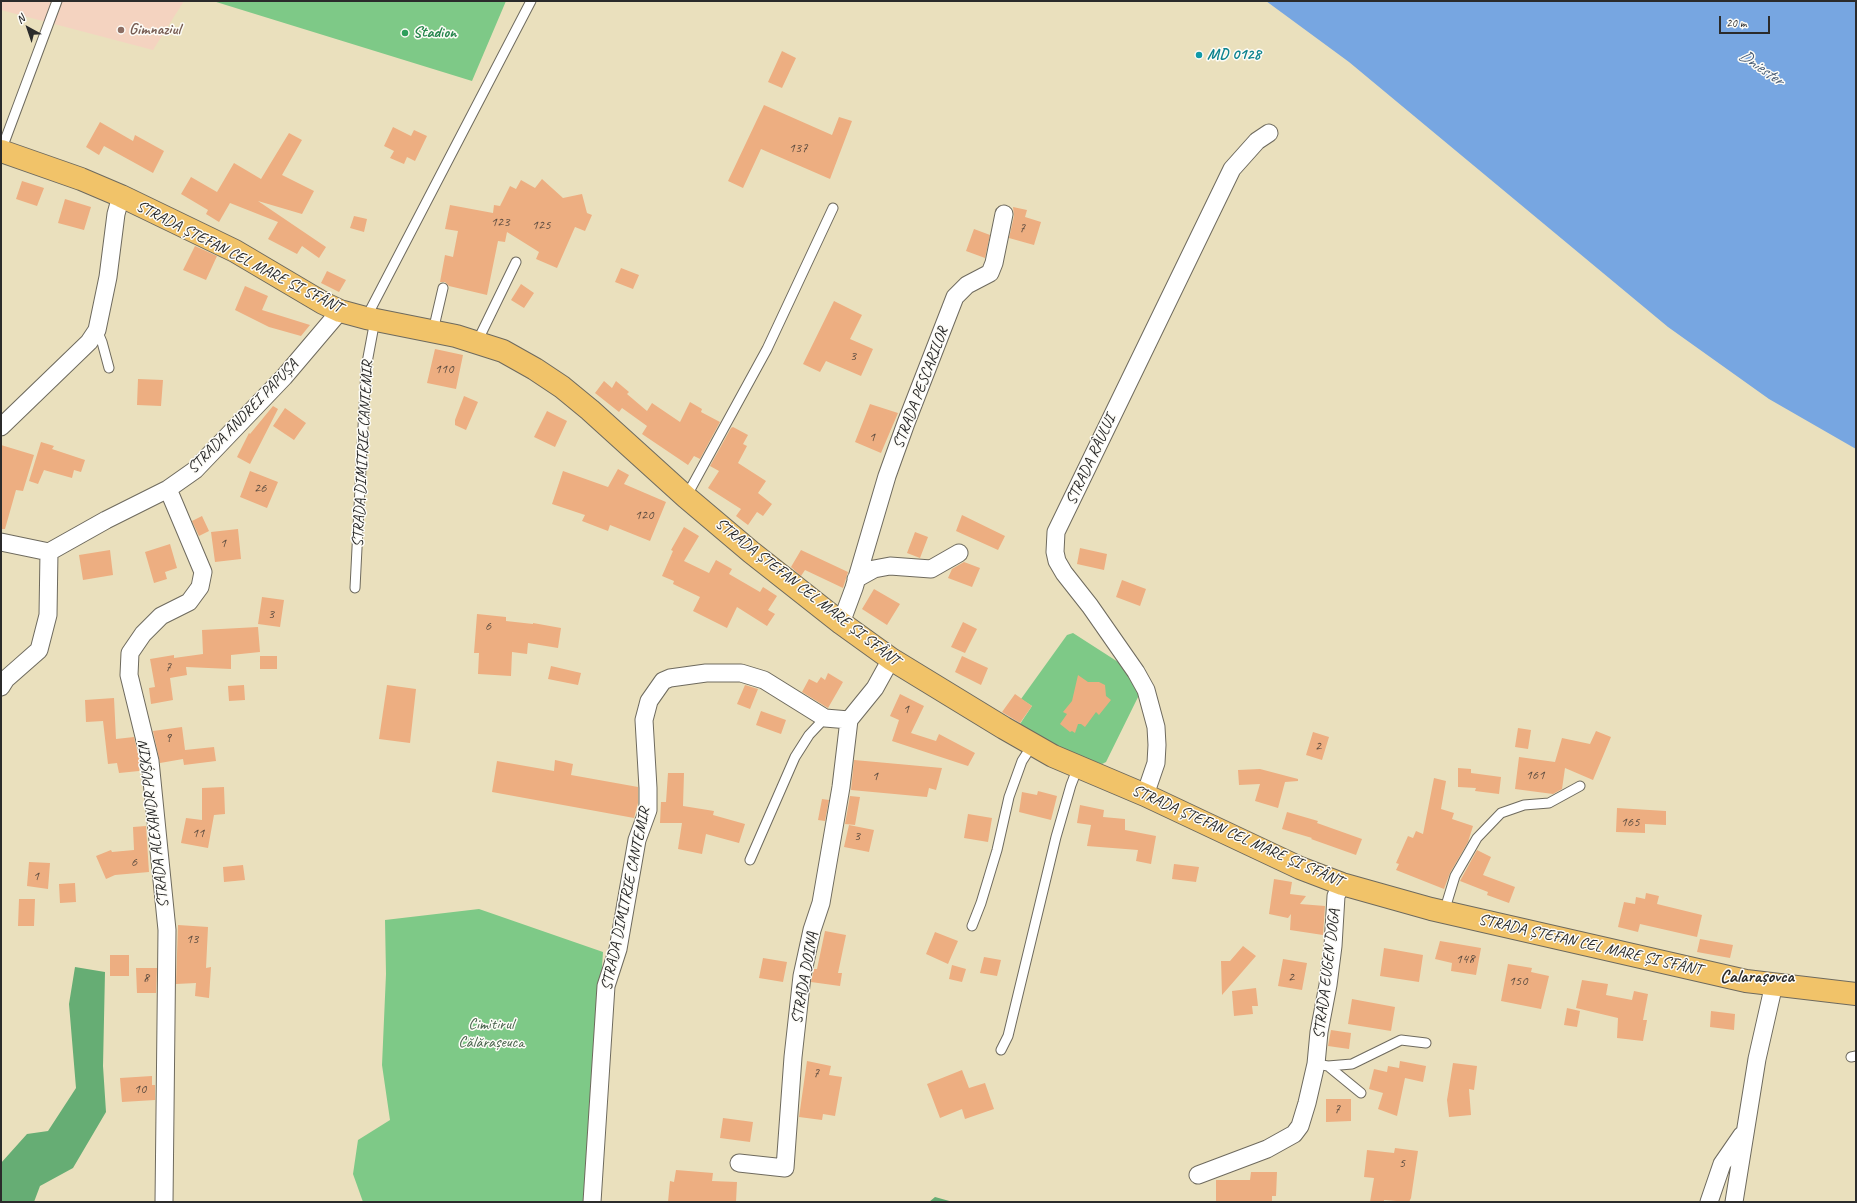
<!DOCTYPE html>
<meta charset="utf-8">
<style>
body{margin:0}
#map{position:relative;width:1857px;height:1203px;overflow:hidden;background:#eae0bd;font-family:Caveat,sans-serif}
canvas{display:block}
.frame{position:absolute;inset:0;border:2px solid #2b2b2b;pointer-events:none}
.north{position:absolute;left:8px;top:8px;width:40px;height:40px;-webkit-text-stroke:3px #fdfcf7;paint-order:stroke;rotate:320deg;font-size:11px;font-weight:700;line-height:16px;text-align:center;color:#2b2b2b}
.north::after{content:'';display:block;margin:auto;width:14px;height:18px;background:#2b2b2b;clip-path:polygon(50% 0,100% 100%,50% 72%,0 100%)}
.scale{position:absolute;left:1719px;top:16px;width:51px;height:18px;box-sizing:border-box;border:2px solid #2b2b2b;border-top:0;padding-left:5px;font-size:12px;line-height:14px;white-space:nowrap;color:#2b2b2b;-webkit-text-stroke:3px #fdfcf7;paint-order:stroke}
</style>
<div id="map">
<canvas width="1857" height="1203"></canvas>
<div class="frame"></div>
<div class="north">N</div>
<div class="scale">20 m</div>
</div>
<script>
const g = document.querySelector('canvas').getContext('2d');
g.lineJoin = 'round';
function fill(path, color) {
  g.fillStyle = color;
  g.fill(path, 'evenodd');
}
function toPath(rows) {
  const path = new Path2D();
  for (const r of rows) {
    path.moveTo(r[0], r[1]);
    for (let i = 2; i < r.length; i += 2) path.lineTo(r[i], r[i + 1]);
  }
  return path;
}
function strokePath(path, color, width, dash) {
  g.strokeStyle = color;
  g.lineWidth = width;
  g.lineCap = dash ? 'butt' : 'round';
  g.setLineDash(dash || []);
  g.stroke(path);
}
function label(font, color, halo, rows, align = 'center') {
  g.font = font + ' Caveat,sans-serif';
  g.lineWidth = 3;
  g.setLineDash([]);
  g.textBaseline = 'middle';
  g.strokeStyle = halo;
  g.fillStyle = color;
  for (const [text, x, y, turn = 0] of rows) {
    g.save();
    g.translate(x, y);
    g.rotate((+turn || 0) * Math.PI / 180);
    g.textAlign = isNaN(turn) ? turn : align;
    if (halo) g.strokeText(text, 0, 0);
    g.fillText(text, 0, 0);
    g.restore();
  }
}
const built = toPath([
 [1,1,184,1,153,50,1,10]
]);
const green = toPath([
 [213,1,506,1,472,81],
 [1073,633,1129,669,1141,691,1106,762,1102,764,1056,749,1020,724,1032,706,1021,699,1067,635],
 [479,909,603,952,587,1202,363,1202,353,1174,358,1140,390,1120,382,1065,386,974,385,920]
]);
const forest = toPath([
 [75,967,105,972,103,1066,106,1112,73,1168,40,1186,34,1202,1,1202,1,1163,27,1134,48,1131,76,1088,69,1004],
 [935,1197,953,1202,929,1202]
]);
const water = toPath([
 [1266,1,1856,1,1856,449,1769,399,1668,327,1349,62]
]);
const building = toPath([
 [782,51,796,58,782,88,768,82],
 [764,105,832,135,839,117,852,121,830,179,761,149,743,188,728,181],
 [100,122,133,141,135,135,164,151,153,173,104,146,99,155,86,147],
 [393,127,411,136,414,130,427,136,415,161,407,157,404,164,390,158,394,151,384,146],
 [289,133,302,140,282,175,314,191,302,214,258,201,326,247,319,258,302,246,297,254,268,239,278,222,230,203,219,222,206,214,208,210,181,194,191,177,217,192,234,163,261,179],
 [542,179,563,198,582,194,587,213,592,215,585,231,575,227,557,268,536,259,539,252,507,232,505,242,498,241,487,295,449,286,445,282,440,282,445,255,453,257,458,231,445,229,450,205,493,213,494,205,500,206,510,186,516,189,521,180,535,188],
 [22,181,44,188,37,206,16,199],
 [65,199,91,207,84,230,58,223],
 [1013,207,1027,210,1025,217,1041,222,1034,245,1009,238,1014,216],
 [354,216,367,219,364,232,350,228],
 [974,229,990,235,985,258,966,251],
 [195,246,217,256,206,280,183,270],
 [621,268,639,275,633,289,615,282],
 [327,271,346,280,339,292,321,283],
 [521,284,534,293,524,308,511,300],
 [245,286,268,296,262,310,310,325,301,336,269,327,235,310],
 [834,301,862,315,850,339,873,349,861,376,826,361,820,372,803,364],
 [435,349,463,355,456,389,427,383],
 [138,379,163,380,161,406,137,405],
 [604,381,612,388,616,381,629,392,627,394,647,411,652,403,680,422,690,402,702,409,701,412,720,422,700,459,694,456,688,465,642,434,647,426,622,408,619,412,595,393],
 [464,396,478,402,466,430,455,425,455,420],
 [870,404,898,413,881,453,855,442],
 [273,406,278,409,250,464,237,457,249,433,250,434],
 [285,408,306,423,294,440,273,426],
 [547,411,567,421,555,447,534,437],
 [733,427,748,435,743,444,747,446,738,463,766,481,758,493,772,504,763,516,757,512,748,525,736,516,741,509,708,488,719,471,710,466,731,428],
 [41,442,54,446,52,449,85,460,81,472,74,470,72,478,44,470,38,484,29,481],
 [1,445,34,455,23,491,16,490,5,529,1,529],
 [618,469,629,475,624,484,666,502,650,541,610,525,608,531,582,521,585,515,552,504,563,471,608,487],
 [250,471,278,482,267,508,240,497],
 [962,515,1005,536,998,550,956,531],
 [202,516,209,531,199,536,192,521],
 [684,527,699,536,684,561,709,573,716,560,732,569,729,574,760,592,763,587,777,596,768,610,775,614,767,626,737,607,727,628,693,611,700,597,673,584,674,581,662,576,673,551,671,550],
 [238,529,241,559,215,562,211,532],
 [915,532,928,537,920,558,907,553],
 [170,544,177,568,165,572,167,579,154,583,145,552],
 [1080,548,1107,554,1104,570,1077,564],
 [110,550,113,575,83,580,79,555],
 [801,550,848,572,843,588,805,570,801,576,791,567],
 [964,562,980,568,972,587,948,578,952,569],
 [1122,580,1146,589,1140,606,1116,597],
 [874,589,900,604,887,625,862,609],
 [262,597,284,600,280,627,258,624],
 [477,614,506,617,506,621,533,624,533,623,561,628,558,648,528,643,527,654,512,652,511,676,478,674,479,653,474,653],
 [963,622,977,629,965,653,951,647],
 [258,627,260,652,231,655,231,669,186,667,187,675,170,678,173,700,151,704,149,688,155,687,150,659,174,655,174,658,203,654,202,630],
 [260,656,277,656,277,669,260,669],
 [962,656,988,668,981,685,955,672],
 [551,666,581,673,578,685,548,679],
 [828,673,843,682,828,708,802,692,809,679,817,683,821,677,825,680],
 [1078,675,1088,682,1099,682,1105,685,1106,696,1111,700,1099,715,1096,712,1085,727,1081,724,1078,724,1075,733,1072,731,1070,732,1060,724,1067,714,1063,712,1072,701],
 [244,685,245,700,229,701,228,686],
 [387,685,416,689,410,743,379,739],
 [745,685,758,689,750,709,737,704],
 [900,694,924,706,911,733,936,741,939,734,975,753,968,766,892,741,899,720,890,716],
 [1015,694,1032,706,1020,723,1002,712],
 [114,698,116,739,134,737,140,763,139,771,119,773,117,763,108,764,103,721,86,722,85,700],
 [761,711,786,720,781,734,756,725],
 [182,727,185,750,214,747,216,761,184,765,183,759,160,763,153,731],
 [1518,728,1531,730,1528,749,1515,747],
 [1596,731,1611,737,1593,780,1565,768,1562,789,1553,794,1515,789,1519,757,1555,762,1562,738,1590,744],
 [1313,732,1329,737,1322,760,1306,755],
 [555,760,573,764,571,775,638,787,638,803,634,818,492,792,497,761,554,771],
 [854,760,942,768,936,790,929,788,927,797,851,790],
 [1458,768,1471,769,1471,773,1501,777,1499,794,1475,791,1476,788,1458,787],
 [1260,769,1298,779,1298,781,1285,782,1278,808,1255,801,1260,784,1239,785,1238,770],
 [668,773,684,773,683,806,714,811,713,815,745,824,739,843,706,834,702,854,678,849,682,823,660,823,661,802,666,802],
 [1434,778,1446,781,1441,809,1454,813,1452,819,1473,826,1468,842,1450,873,1444,889,1396,870,1399,864,1396,863,1408,836,1413,838,1416,831,1423,834],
 [224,787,225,814,214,815,208,848,181,843,186,818,202,820,202,788],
 [1038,791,1057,796,1051,820,1019,812,1022,792,1037,795],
 [850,796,860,797,855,825,845,824],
 [822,799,829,800,825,821,818,820],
 [1080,805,1104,810,1103,817,1125,819,1125,830,1156,836,1151,864,1136,861,1138,850,1087,846,1091,825,1077,823],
 [1617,808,1666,811,1666,825,1645,824,1645,833,1616,832],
 [1287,812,1318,821,1317,823,1362,839,1356,855,1311,839,1312,838,1282,829],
 [968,814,992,818,988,842,964,838],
 [849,825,874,830,869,852,844,847],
 [146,826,149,872,115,875,106,879,96,856,111,850,112,852,134,850,133,827],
 [1477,850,1491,857,1483,875,1515,887,1509,903,1487,895,1488,892,1460,881],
 [29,862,50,863,48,889,27,886],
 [1174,864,1199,867,1196,882,1172,879],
 [243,865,245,880,224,882,223,867],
 [1274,879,1292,882,1290,894,1306,896,1300,904,1325,906,1323,935,1290,930,1291,914,1288,918,1269,914],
 [75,883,76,902,60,903,59,884],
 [1646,893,1659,896,1657,904,1702,915,1697,937,1640,924,1638,932,1618,927,1624,902,1635,904,1636,897,1645,899],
 [19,899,35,899,34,926,18,926],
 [178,925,208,927,206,968,211,967,209,998,195,996,196,983,176,984],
 [825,931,846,935,838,973,842,973,840,986,811,982,814,969,817,969],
 [935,932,958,941,948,964,926,954],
 [1700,939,1733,945,1730,958,1697,952],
 [1440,941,1481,948,1476,975,1451,971,1452,963,1435,959],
 [1243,946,1256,956,1222,995,1221,961,1230,961],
 [1384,948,1423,955,1419,982,1380,976],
 [110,955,129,955,129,976,110,976],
 [984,957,1001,960,997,976,980,973],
 [763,958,787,962,783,982,759,978],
 [1283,959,1307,963,1302,990,1278,986],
 [1508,964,1532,968,1531,972,1549,976,1541,1009,1501,1001],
 [952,965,966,969,962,982,949,979],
 [136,968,157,968,156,993,137,993],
 [1582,980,1608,984,1606,995,1632,1000,1634,991,1648,994,1643,1020,1647,1020,1643,1041,1617,1038,1618,1018,1576,1008],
 [1256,988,1258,1006,1252,1006,1253,1014,1234,1016,1232,991],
 [1352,999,1395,1007,1391,1031,1348,1024],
 [1567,1008,1580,1011,1577,1027,1564,1025],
 [1711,1011,1735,1014,1734,1030,1710,1027],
 [1331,1030,1351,1033,1349,1049,1328,1046],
 [807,1061,831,1066,829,1075,842,1077,835,1116,823,1114,822,1120,799,1117],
 [1400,1061,1426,1066,1423,1082,1405,1078,1397,1116,1378,1109,1383,1093,1369,1089,1374,1069,1387,1072,1388,1066,1399,1068],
 [1453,1063,1477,1066,1474,1090,1469,1089,1471,1115,1449,1117,1447,1100],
 [962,1070,969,1088,985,1083,994,1109,965,1119,962,1109,940,1118,927,1084],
 [152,1076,152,1085,155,1085,155,1100,122,1102,120,1078],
 [1326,1099,1351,1099,1351,1121,1326,1122],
 [723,1118,753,1122,750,1142,720,1138],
 [1395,1148,1418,1151,1411,1198,1409,1202,1384,1200,1384,1202,1370,1202,1374,1178,1364,1177,1367,1150,1394,1153],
 [676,1170,713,1173,712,1181,737,1182,736,1202,668,1202,670,1181,674,1182],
 [1251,1172,1277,1172,1276,1196,1272,1196,1272,1202,1216,1202,1216,1180,1250,1180]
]);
const service = toPath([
 [1,151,57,1],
 [366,318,531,1],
 [97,330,102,342,109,368],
 [433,331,443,288],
 [477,342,516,262],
 [686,497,767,349,833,208],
 [355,588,366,368,375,320],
 [750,860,795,757,809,735,825,718],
 [1444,912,1455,876,1477,838,1501,813,1524,805,1549,803,1580,786],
 [972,926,981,903,997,850,1009,797,1022,761,1033,744],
 [1001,1050,1008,1036,1056,837,1071,785,1078,767],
 [1851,1057,1856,1056],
 [1316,1064,1328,1066,1352,1064,1401,1040,1426,1043],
 [1328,1066,1361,1093]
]);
const minor = toPath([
 [1,427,89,342,97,330,108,277,116,214,121,196],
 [1,542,49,552,106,520,168,489,195,470,284,377,340,311],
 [856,579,874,569,890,566,931,569,959,553],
 [841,623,854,588,887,476,906,423,955,297,967,285,990,273,994,263,1004,214],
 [1,687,6,679,39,650,48,615,49,552],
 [849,720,875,688,891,659],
 [1145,795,1156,763,1157,745,1156,727,1146,690,1136,672,1090,606,1064,573,1057,561,1055,552,1056,532,1232,169,1257,141,1269,133],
 [739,1163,785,1168,793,1057,802,976,812,930,821,903,841,787,849,720],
 [1198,1175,1267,1149,1294,1134,1300,1126,1307,1103,1316,1064,1319,1032,1328,985,1333,946,1336,896,1342,884],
 [164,1202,167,930,150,761,129,675,130,653,143,634,161,616,189,602,200,587,203,572,168,489],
 [592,1202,606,986,618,949,637,840,648,810,648,788,644,720,649,701,663,681,670,678,706,673,741,673,764,680,825,718,849,720],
 [1709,1202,1722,1164,1742,1135],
 [1734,1202,1757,1059,1774,984]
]);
const primary = toPath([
 [1,151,81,179,121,196,235,251,323,303,340,311,366,318,456,336,503,351,535,369,562,387,590,410,686,497,751,552,841,623,891,659,1004,728,1053,756,1145,795,1300,868,1342,884,1431,909,1746,981,1856,994]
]);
const markers = [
 [121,30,4,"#8d6e63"],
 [405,33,4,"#2e9e5b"],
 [1199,55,4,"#0f9aa8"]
];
const numberNames = [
 ["137",798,148],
 ["123",500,222],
 ["125",541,225],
 ["7",1022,228],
 ["3",853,356],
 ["110",444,369],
 ["1",872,437],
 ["26",260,488],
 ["120",644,515],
 ["1",223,543],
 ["3",271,614],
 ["6",488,626],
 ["7",168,667],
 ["1",906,709],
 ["9",168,738],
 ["2",1318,746],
 ["161",1535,775],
 ["1",875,776],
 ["165",1630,822],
 ["11",198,833],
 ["3",857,836],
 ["6",134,862],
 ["1",36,876],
 ["13",192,939],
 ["148",1465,959],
 ["2",1291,977],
 ["8",146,978],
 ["150",1518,981],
 ["7",816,1073],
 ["10",140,1089],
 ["7",1337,1109],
 ["5",1402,1163]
];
const educationNames = [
 ["Gimnaziul",129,30]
];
const leisureNames = [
 ["Stadion",413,33]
];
const cultureNames = [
 ["MD 0128",1207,55]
];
const streetNames = [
 ["STRADA ȘTEFAN CEL MARE ȘI SFÂNT",239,257,27],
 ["STRADA PESCARILOR",921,388,-69],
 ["STRADA ANDREI PAPUȘA",243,417,-46],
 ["STRADA DIMITRIE CANTEMIR",363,454,-87],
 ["STRADA RÂULUI",1091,460,-65],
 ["STRADA ȘTEFAN CEL MARE ȘI SFÂNT",807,592,38],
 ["STRADA ALEXANDR PUȘKIN",154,825,-97],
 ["STRADA ȘTEFAN CEL MARE ȘI SFÂNT",1237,836,24],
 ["STRADA DIMITRIE CANTEMIR",626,899,-78],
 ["STRADA ȘTEFAN CEL MARE ȘI SFÂNT",1590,945,13],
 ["STRADA EUGEN DOGA",1327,974,-83],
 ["STRADA DOINA",805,978,-80]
];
const parkNames = [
 ["Cimitirul",491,1025],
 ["Călărașeuca",491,1043]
];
const waterNames = [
 ["Dniester",1761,68,35]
];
const quarterNames = [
 ["Calarașovca",1757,977]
];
fill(built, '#f4d3c0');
fill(green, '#7ec987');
fill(forest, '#66ad74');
fill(water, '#77a6e1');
fill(building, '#edae81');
strokePath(service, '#6e6a5e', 11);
strokePath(minor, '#6e6a5e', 19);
strokePath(primary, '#6e6a5e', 24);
strokePath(service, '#fff', 9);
strokePath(minor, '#fff', 17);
strokePath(primary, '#f1c369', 22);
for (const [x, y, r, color] of markers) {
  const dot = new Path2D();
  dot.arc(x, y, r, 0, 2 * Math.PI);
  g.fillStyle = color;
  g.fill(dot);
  strokePath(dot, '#fdfcf7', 1.5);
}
label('14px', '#5c4c40', null, numberNames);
label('bold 16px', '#785e54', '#fdfcf7', educationNames, 'left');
label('bold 16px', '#27864d', '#fdfcf7', leisureNames, 'left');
label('bold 16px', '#0d838f', '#fdfcf7', cultureNames, 'left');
label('16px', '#2b2b2b', '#fdfcf7', streetNames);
label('16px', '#48624b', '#fdfcf7', parkNames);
label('italic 17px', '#495c74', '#fdfcf7', waterNames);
label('bold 18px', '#2b2b2b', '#fdfcf7', quarterNames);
</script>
